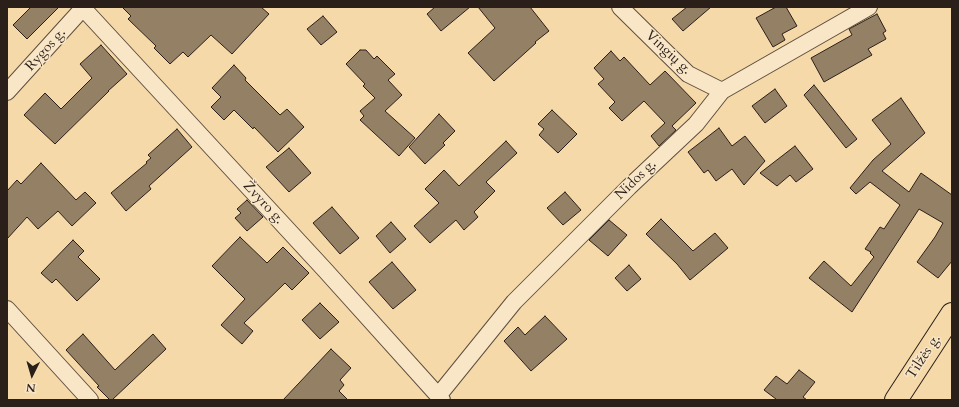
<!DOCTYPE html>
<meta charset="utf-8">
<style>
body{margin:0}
#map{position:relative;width:959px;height:407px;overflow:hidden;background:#f5d9a9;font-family:Cardo,serif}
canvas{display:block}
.frame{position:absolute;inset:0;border:8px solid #2b1f1a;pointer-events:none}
.north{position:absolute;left:12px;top:355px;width:40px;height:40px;-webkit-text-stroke:3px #f8e6c7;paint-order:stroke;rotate:185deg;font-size:11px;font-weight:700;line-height:16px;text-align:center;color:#2b1f1a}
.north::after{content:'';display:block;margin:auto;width:14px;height:18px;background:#2b1f1a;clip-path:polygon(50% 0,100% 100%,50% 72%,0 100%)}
</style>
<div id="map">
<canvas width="959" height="407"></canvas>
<div class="frame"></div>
<div class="north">N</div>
</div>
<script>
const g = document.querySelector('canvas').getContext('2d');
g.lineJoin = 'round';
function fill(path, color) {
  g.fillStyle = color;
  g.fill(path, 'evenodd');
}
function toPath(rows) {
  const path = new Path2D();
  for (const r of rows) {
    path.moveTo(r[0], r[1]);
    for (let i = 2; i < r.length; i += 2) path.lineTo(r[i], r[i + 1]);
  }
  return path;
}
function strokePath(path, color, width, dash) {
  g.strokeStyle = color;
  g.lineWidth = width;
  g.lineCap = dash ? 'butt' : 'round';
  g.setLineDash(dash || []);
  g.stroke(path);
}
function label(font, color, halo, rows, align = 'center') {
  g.font = font + ' Cardo,serif';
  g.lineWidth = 3;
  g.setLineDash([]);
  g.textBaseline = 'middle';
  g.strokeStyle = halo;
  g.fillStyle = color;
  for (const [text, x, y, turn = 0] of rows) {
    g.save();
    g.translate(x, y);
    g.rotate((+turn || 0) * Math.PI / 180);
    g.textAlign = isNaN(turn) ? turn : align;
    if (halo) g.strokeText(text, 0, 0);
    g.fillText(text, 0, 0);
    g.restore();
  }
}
const building = toPath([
 [31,7,59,7,27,39,13,25,31,7],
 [122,7,261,7,269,14,232,54,211,35,188,57,183,52,170,64,154,48,156,46,128,19,131,16,122,7],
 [435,7,470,7,441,31,427,14,435,7],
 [478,7,530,7,549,31,535,42,536,43,494,81,468,53,495,28,478,7],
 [687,7,711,7,683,31,672,19,687,7],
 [776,7,786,7,797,26,782,34,785,40,773,47,756,18,776,7],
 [877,14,886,31,883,33,886,39,868,49,872,55,824,82,811,58,852,35,849,29,877,14],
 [323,16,337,32,321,45,307,29,323,16],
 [101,45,127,74,108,91,109,91,55,144,24,115,45,93,61,109,92,78,80,64,101,45],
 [360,50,366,50,374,59,377,56,395,74,388,80,402,95,385,111,415,138,399,156,360,120,364,116,360,111,375,98,363,86,365,84,346,64,360,50],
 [611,51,620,61,624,57,650,85,665,71,696,103,672,126,676,130,659,146,651,136,665,123,644,101,622,121,609,108,615,102,598,84,604,79,594,68,611,51],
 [234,65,246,78,245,80,280,115,287,109,304,127,278,152,254,127,253,129,234,110,224,120,211,107,221,97,212,88,234,65],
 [814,85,857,139,846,148,804,95,814,85],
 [775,89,787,106,765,123,752,106,775,89],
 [901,98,925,133,882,171,909,192,921,173,952,195,952,261,938,278,917,262,935,237,943,223,919,209,852,312,809,278,824,261,851,286,874,257,870,253,871,252,865,249,880,227,884,229,900,205,870,182,856,194,850,188,873,160,891,144,872,120,901,98],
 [552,110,577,134,558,153,539,135,544,129,538,124,552,110],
 [439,114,455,131,443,143,445,145,425,164,409,147,439,114],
 [719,128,732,146,745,136,765,161,744,185,732,169,716,181,708,170,704,173,688,152,719,128],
 [177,129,192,147,149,186,151,189,126,211,111,193,147,163,146,162,151,158,148,155,177,129],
 [506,141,517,153,486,182,495,191,474,212,478,217,464,230,456,220,430,243,414,226,439,203,425,189,444,170,459,186,506,141],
 [795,146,813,169,796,182,790,175,777,186,760,173,795,146],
 [289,148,311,173,289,192,266,167,289,148],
 [41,163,76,200,85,192,96,203,72,226,58,211,38,229,27,217,7,239,7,191,17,180,21,184,41,163],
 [565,192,581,210,563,225,547,208,565,192],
 [247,200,263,217,247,231,235,218,241,213,237,209,247,200],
 [332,207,359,238,340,254,313,223,332,207],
 [661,219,693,251,715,233,728,248,690,280,677,264,646,234,661,219],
 [609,220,627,235,608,256,589,240,609,220],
 [391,222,406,239,390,253,376,236,391,222],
 [240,237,267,263,283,247,309,273,292,290,285,283,244,323,253,331,242,344,221,325,245,299,212,266,240,237],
 [73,240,84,251,78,257,100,279,77,301,56,279,52,283,41,273,73,240],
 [392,262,416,290,393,309,369,282,392,262],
 [629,265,641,279,627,291,615,278,629,265],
 [320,303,339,322,320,339,302,320,320,303],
 [545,316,567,339,531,371,504,341,518,327,525,335,545,316],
 [83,334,115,370,153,334,166,349,112,400,110,400,97,387,99,386,66,350,83,334],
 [331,349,351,368,340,380,344,385,339,391,348,400,283,400,331,349],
 [799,370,815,382,803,397,807,400,775,400,776,399,764,390,776,376,787,384,799,370]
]);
const minor = toPath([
 [82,7,325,270,442,400],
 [620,7,688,74,722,91],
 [7,92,84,7],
 [7,309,90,400],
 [438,396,514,302,629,187,696,124,722,91,869,7]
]);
const trunk = toPath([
 [896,400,952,314]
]);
const streetNames = [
 ["Rygos g.",46,50,-48],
 ["Vingių g.",668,53,43],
 ["Nidos g.",636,180,-44],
 ["Žvyro g.",263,203,47],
 ["Tilžės g.",924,357,-57]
];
fill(building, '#948064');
strokePath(building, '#2b1f1a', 1);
strokePath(minor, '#5e4e3e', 18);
strokePath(trunk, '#2b1f1a', 24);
strokePath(minor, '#f8e6c7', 16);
strokePath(trunk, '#f5d9a9', 22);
label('14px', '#2b1f1a', '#f8e6c7', streetNames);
</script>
